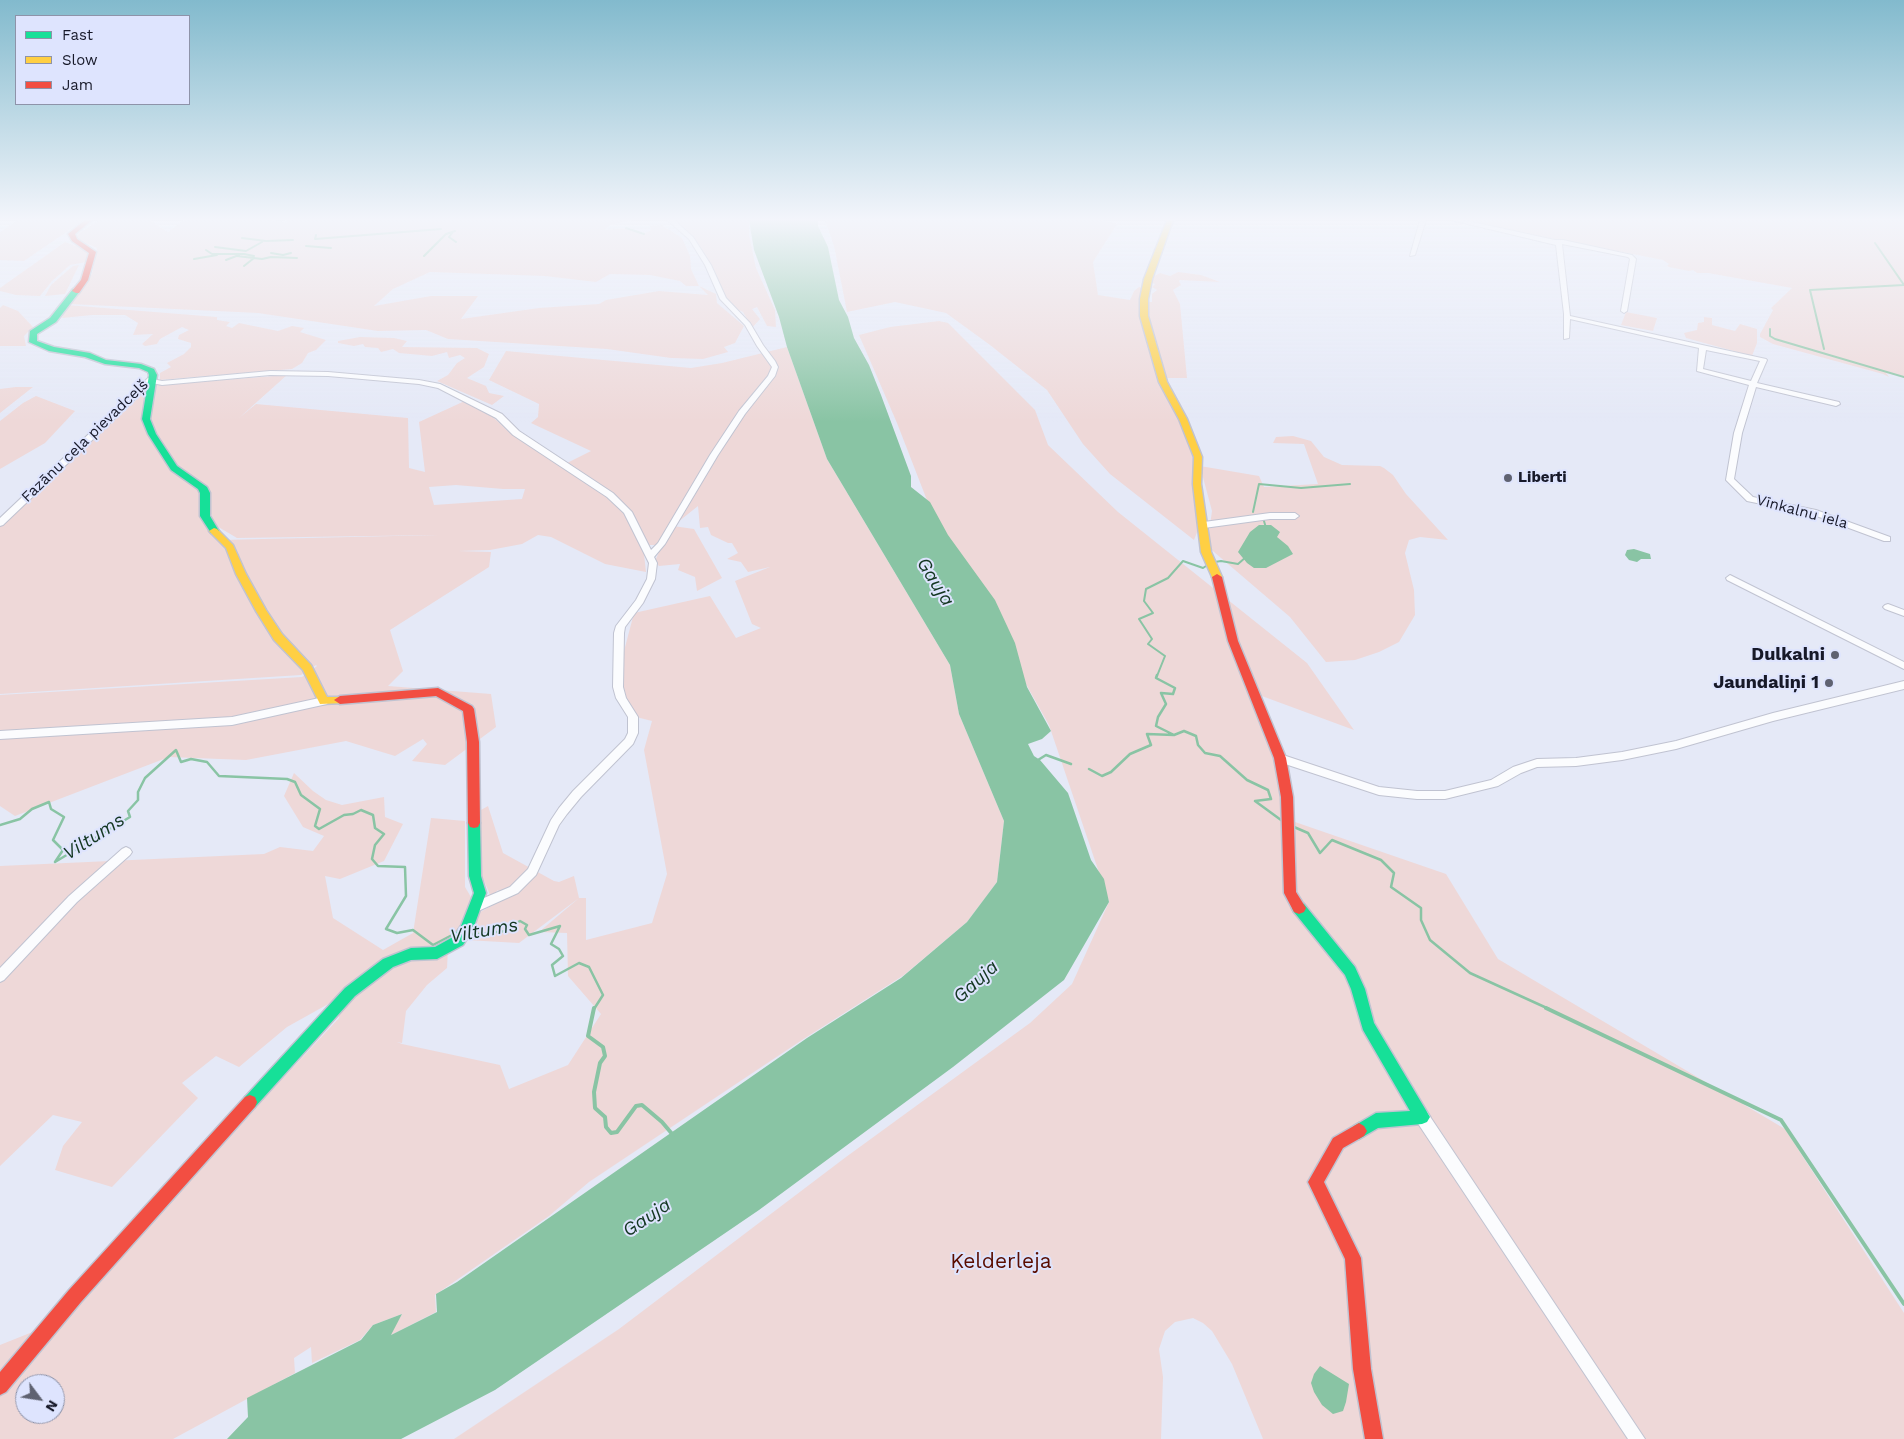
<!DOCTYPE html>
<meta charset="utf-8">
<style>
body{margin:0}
#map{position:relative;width:1904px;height:1439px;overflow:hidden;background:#e5e9f7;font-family:"Work Sans",sans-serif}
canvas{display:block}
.legend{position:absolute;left:15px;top:15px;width:175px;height:90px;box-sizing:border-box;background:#dee4fe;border:1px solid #8e93a9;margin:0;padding:6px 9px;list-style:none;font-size:15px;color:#171929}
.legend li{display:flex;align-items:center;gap:10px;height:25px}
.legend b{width:25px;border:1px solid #8e93a9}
.north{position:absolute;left:15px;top:1374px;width:50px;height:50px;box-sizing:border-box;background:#dee4fe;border:1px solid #8e93a9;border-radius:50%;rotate:121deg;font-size:14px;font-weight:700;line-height:20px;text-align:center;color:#171929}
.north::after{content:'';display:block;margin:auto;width:18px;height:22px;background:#5f6271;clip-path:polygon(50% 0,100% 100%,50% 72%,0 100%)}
</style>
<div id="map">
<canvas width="1904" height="1439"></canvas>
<ul class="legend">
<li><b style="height:6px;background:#16e098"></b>Fast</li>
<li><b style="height:6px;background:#ffcf43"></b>Slow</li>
<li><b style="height:6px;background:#f24e42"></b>Jam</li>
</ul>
<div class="north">N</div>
</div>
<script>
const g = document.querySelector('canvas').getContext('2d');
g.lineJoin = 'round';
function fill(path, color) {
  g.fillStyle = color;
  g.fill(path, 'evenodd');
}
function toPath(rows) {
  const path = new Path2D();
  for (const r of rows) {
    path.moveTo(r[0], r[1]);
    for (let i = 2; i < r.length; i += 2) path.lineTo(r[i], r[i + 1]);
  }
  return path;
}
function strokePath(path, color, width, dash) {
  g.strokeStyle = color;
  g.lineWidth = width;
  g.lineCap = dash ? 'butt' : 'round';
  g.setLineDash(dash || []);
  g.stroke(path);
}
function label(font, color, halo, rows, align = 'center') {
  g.font = font + ' "Work Sans",sans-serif';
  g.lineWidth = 4;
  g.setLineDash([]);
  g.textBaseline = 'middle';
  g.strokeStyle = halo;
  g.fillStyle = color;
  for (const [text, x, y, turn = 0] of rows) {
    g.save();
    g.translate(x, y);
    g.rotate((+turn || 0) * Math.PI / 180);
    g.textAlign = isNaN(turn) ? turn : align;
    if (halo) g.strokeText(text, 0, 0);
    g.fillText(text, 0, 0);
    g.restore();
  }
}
const green = toPath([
 [18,220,84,220,24,261,0,260,0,232],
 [100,220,149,220,168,232,184,220,270,220,288,223,285,220,631,220,610,225,605,230,626,228,644,234,651,230,650,226,662,225,682,238,690,256,691,269,699,286,716,294,717,303,744,326,735,343,724,347,728,352,703,359,671,358,607,349,448,339,426,330,378,331,258,313,69,304,92,274,97,248,76,239,79,233],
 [430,272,545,276,596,282,610,274,650,275,680,281,686,286,699,286,708,295,659,291,606,300,599,304,539,308,461,319,478,296,431,296,374,306,393,289],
 [673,220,749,220,749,235,756,268,775,310,776,327,767,326,757,307,752,309,760,319,752,328,743,312,726,304,700,247,682,227],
 [825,220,1099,220,1117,224,1093,262,1098,295,1130,300,1134,291,1139,287,1146,289,1141,302,1152,302,1152,294,1157,290,1152,287,1155,284,1152,283,1154,276,1160,273,1170,276,1178,272,1201,275,1220,282,1180,280,1179,281,1181,285,1173,290,1180,304,1187,378,1162,378,1193,456,1201,522,1194,540,1110,474,1083,444,1047,390,990,345,946,313,895,302,847,312,834,246],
 [1458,220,1904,220,1904,377,1886,373,1889,377,1883,374,1773,344,1760,337,1760,334,1773,310,1771,308,1792,288,1708,273,1697,273,1693,270,1689,271,1669,267,1667,266,1669,264,1663,260],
 [65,242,90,251,87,262,70,265,52,281,40,296,16,295,0,291,0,288],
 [79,265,65,294,45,296,51,285,67,271,73,266],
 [3,305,18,311,33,327,24,336,26,346,0,346,0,308],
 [67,305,217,317,217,320,230,322,226,326,232,328,239,323,278,331,292,326,304,328,300,332,326,340,316,350,308,353,302,363,292,369,160,380,160,373,171,367,167,363,184,354,191,347,191,343,178,339,179,335,189,330,182,327,160,339,157,344,145,346,142,344,153,334,133,335,138,323,125,315,92,315,62,318],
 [1626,312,1657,318,1653,331,1621,325],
 [1704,317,1712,318,1712,325,1735,331,1740,324,1757,329,1757,343,1752,356,1686,338,1684,333,1697,330,1698,323,1704,322],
 [939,321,948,323,1035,410,1048,445,1118,512,1307,663,1354,730,1251,692,1295,822,1446,874,1498,959,1785,1129,1904,1313,1904,1439,1263,1439,1232,1364,1212,1331,1203,1323,1193,1318,1175,1322,1165,1331,1159,1349,1163,1377,1161,1439,454,1439,619,1329,846,1157,1030,1023,1072,984,1109,902,1049,725,937,526,897,423,859,335,890,327],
 [360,337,394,338,407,341,402,347,477,348,489,354,484,367,467,378,486,386,489,393,504,396,492,405,437,381,448,375,457,363,465,358,460,355,449,358,447,352,432,356,399,353,393,349,381,352,378,348,365,347,363,344,354,346,338,343,338,341],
 [787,347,827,459,950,665,959,714,1004,821,997,882,967,922,904,975,802,1040,589,1182,549,1216,435,1295,436,1312,389,1336,402,1314,373,1325,360,1340,312,1363,311,1347,294,1358,295,1373,173,1439,0,1439,0,1345,65,1319,156,1214,339,1018,338,1010,330,1003,287,1027,239,1067,216,1056,182,1083,198,1098,112,1187,55,1170,63,1146,82,1122,53,1115,0,1166,0,866,264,854,280,847,313,851,324,836,303,827,284,796,294,773,313,791,326,800,342,805,384,797,385,817,403,824,384,861,340,879,325,876,333,918,383,950,413,933,431,818,465,821,465,887,480,912,503,900,498,890,491,897,478,867,475,821,481,810,488,806,503,853,554,881,559,882,574,876,579,898,519,943,466,940,448,948,447,968,427,985,406,1011,402,1043,397,1042,402,1044,500,1065,509,1089,568,1065,601,1014,568,976,567,933,539,932,579,898,586,898,586,940,652,923,667,874,644,750,652,721,636,717,621,687,623,655,634,613,710,596,736,638,761,628,752,624,735,581,770,567,748,572,741,562,727,559,738,553,732,543,728,543,711,535,708,527,700,528,698,506,673,526,694,529,722,578,697,591,695,577,678,570,680,564,659,566,655,561,662,545,643,545,646,572,605,564,551,537,538,535,522,544,490,550,458,551,491,552,489,567,390,630,403,671,388,686,491,694,496,727,445,765,412,761,427,744,423,739,395,756,346,741,246,760,169,757,15,816,0,806,0,695,302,677,317,666,316,665,301,675,0,694,0,527,145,392,144,420,150,437,172,471,199,489,203,499,202,519,220,540,438,535,237,538,215,525,208,505,208,495,204,486,179,471,180,470,174,464,147,419,151,388,156,385,287,375,239,418,256,404,408,418,409,468,425,472,419,422,469,399,492,416,511,434,565,464,591,451,531,423,538,417,539,404,489,380,506,351,691,368,722,363],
 [456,485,503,489,525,489,522,499,434,505,429,487],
 [25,1384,55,1384,55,1414,25,1414],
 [16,387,33,387,0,413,0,389],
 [36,396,75,411,45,443,0,469,0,421,23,403],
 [1293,436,1311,441,1324,457,1342,465,1380,466,1384,468,1393,475,1406,494,1448,540,1420,537,1409,540,1405,553,1414,590,1415,615,1399,642,1379,652,1355,660,1326,662,1290,617,1207,546,1212,511,1200,466,1259,476,1264,487,1318,484,1304,444,1273,443,1276,437]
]);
const water = toPath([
 [749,220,818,220,818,226,828,247,839,300,848,317,854,338,869,365,881,395,911,476,911,487,930,502,948,535,995,600,1015,643,1027,687,1051,731,1042,739,1028,744,1034,756,1040,760,1068,793,1091,860,1104,879,1109,902,1064,980,953,1067,759,1210,495,1390,401,1439,227,1439,248,1417,247,1398,361,1340,373,1325,402,1314,391,1335,437,1312,436,1294,457,1282,807,1038,901,978,967,922,997,882,1004,821,959,714,950,665,827,459,787,347,779,317,754,250],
 [1259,525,1271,525,1280,532,1277,537,1288,546,1293,554,1266,568,1254,568,1247,563,1238,552,1250,532],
 [1634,549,1650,554,1651,559,1641,559,1637,562,1629,560,1625,555,1627,550],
 [1320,1366,1349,1384,1346,1402,1343,1411,1333,1414,1322,1405,1314,1392,1311,1383,1314,1374]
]);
const streamFar2 = toPath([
 [626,228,644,234],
 [452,233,449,237,456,242],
 [316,235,315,239,441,229],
 [242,238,266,241,293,240],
 [306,246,331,248],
 [215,247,246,251,262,242],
 [206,250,212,254,244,254,254,256],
 [271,253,283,255],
 [283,255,291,253],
 [237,256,262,259,271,257,297,258],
 [424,256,446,234,455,231],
 [194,259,217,255],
 [226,260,239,255],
 [244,266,254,258],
 [1770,329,1770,336,1775,339,1904,377],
 [1824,349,1810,290,1904,285,1875,243],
 [1253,512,1259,484,1301,488,1350,484],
 [1264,521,1266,528],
 [1215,562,1221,561,1238,564,1246,557],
 [1157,676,1165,656,1148,644,1152,639,1139,619,1153,613,1144,601,1146,589,1168,578,1183,561,1203,568,1206,566]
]);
const streamFar1 = toPath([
 [1174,735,1184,731,1196,736,1198,745,1205,753,1220,756,1247,780,1268,790,1271,799,1255,801,1281,820],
 [1038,760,1046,755,1071,764],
 [1089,769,1102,776,1111,772,1130,754,1151,745,1147,734,1174,735,1156,726,1158,717,1166,704,1161,693,1173,694,1175,688,1156,678,1157,675],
 [0,825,20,819,32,809,49,802,51,809,64,817,53,840,63,850,55,862,130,817,128,811,138,800,138,792,145,778,176,750,181,762,191,759,207,762,219,776,287,779,295,782,301,795,320,809,315,826,319,829,344,815,353,814,361,810,373,815,375,828,384,834,375,845,372,859,378,866,405,867,406,896,386,929,397,933,413,930,433,945,454,934],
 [1294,827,1308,833,1320,853,1332,840,1381,860,1394,873,1391,887,1421,908,1421,920,1430,940,1470,973,1549,1009],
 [469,935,506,931,507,928,520,921,527,925,525,929,529,935,560,926,551,944,559,949,563,956,552,965,555,976,579,963,589,967,603,995,594,1009]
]);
const stream = toPath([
 [594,1008,588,1036,603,1047,605,1056,600,1063,594,1092,595,1108,605,1117,606,1127,611,1133,617,1132,636,1106,642,1105,662,1122,673,1135],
 [1546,1008,1781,1120,1904,1304]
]);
const street = toPath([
 [667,220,674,220,693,237,711,265,726,298,750,323,763,345,775,361,778,367,775,376,745,414,718,455,665,544,654,557,657,563,655,579,643,603,625,627,624,633,623,687,626,698,638,717,638,733,633,744,581,797,567,814,559,825,536,875,518,893,476,912,472,911,470,907,472,903,510,887,528,869,551,820,559,808,573,791,625,739,628,733,628,717,616,698,613,687,614,633,616,626,636,600,647,579,649,563,624,513,607,497,513,435,496,418,438,388,419,384,328,376,270,375,162,385,152,383,3,525,0,526,0,518,148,378,162,381,270,371,328,372,419,380,440,384,502,414,519,431,613,493,632,512,651,550,658,543,710,455,739,411,768,376,772,367,757,346,745,325,720,299,705,265,689,239,667,220],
 [1420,220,1426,220,1415,255,1410,256,1420,220],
 [1451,220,1463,220,1555,240,1563,240,1632,255,1636,259,1627,311,1624,313,1621,311,1630,259,1628,257,1562,244,1570,316,1766,359,1767,360,1757,383,1839,402,1840,404,1836,406,1756,387,1742,433,1734,479,1753,497,1816,510,1890,537,1890,541,1884,541,1811,514,1747,501,1726,480,1734,433,1749,385,1697,371,1699,348,1570,319,1569,338,1564,339,1564,314,1556,245,1451,220],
 [1706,350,1760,361,1751,381,1703,369,1706,350],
 [1270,513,1295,513,1299,516,1295,519,1270,519,1204,528,1200,525,1204,522,1270,513],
 [1730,575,1904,662,1904,669,1727,580,1726,578,1730,575],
 [1888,604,1904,610,1904,616,1885,609,1883,607,1885,605,1888,604],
 [1904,681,1904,689,1773,721,1676,749,1622,760,1576,766,1537,767,1521,773,1498,786,1445,799,1417,799,1379,795,1276,761,1275,758,1276,755,1280,754,1379,787,1417,791,1445,791,1491,780,1513,767,1537,759,1576,758,1622,752,1676,741,1773,713,1904,681],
 [324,697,327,698,329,701,327,704,232,725,0,739,0,731,232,717,324,697],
 [126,847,130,849,132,852,130,855,77,902,4,980,0,982,0,968,69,896,122,849,126,847],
 [1422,1110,1427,1112,1645,1439,1628,1439,1417,1122,1415,1117,1417,1112,1422,1110]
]);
const fast = toPath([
 [73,289,80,291,56,322,37,334,37,341,54,347,90,353,106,360,141,364,154,369,157,375,150,419,156,434,177,466,207,487,210,493,210,516,219,531,217,533,211,533,200,516,200,493,198,489,171,470,148,434,142,419,149,375,148,372,139,368,105,364,85,357,49,351,29,342,30,331,50,318,73,289],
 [474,818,478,819,480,823,481,876,486,893,473,929,463,945,437,959,411,960,393,967,355,996,255,1107,250,1109,245,1107,243,1102,245,1097,345,988,383,959,411,948,435,947,453,937,461,926,474,893,469,876,468,823,470,819,474,818],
 [1299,902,1304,904,1355,967,1365,989,1374,1023,1427,1112,1430,1117,1427,1122,1422,1124,1378,1128,1359,1139,1354,1136,1351,1131,1354,1126,1371,1116,1376,1113,1410,1111,1363,1030,1351,989,1345,975,1294,912,1292,908,1294,904,1299,902]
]);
const slow = toPath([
 [1167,220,1173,220,1152,279,1148,299,1148,316,1167,382,1187,419,1202,457,1201,484,1211,552,1222,577,1217,580,1212,577,1201,552,1193,484,1194,457,1179,419,1159,382,1140,316,1140,299,1144,279,1167,220],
 [214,528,217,529,233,545,246,574,266,610,282,634,311,665,327,697,344,697,346,700,344,703,320,704,303,670,274,640,256,611,236,574,226,548,209,531,214,528]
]);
const jam = toPath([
 [85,220,92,220,75,234,77,239,96,252,88,280,79,293,76,293,72,291,81,280,89,253,72,241,68,234,85,220],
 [1217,574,1222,577,1238,641,1286,758,1293,797,1296,892,1306,908,1304,912,1299,914,1294,912,1284,893,1281,797,1274,758,1228,641,1212,577,1217,574],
 [438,688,472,706,474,709,479,742,480,823,478,827,474,828,470,827,468,823,467,742,463,711,436,696,340,704,334,700,340,696,438,688],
 [250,1095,255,1097,257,1102,255,1107,81,1302,6,1392,0,1395,0,1372,69,1290,245,1097,250,1095],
 [1359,1123,1364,1126,1367,1131,1364,1136,1343,1148,1324,1182,1361,1258,1371,1369,1383,1439,1365,1439,1353,1369,1345,1259,1308,1182,1333,1138,1359,1123]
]);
const markers = [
 [1508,478,5,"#5f6271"],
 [1835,655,5,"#5f6271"],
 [1829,683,5,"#5f6271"]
];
const farStreetnames = [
 ["Fazānu ceļa pievadceļš",85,441,-44],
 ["Vīnkalnu iela",1802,512,15]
];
const farPoinames = [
 ["Liberti",1518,478]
];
const poiNames = [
 ["Dulkalni",1825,655],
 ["Jaundaliņi 1",1819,683]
];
const waterNames = [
 ["Gauja",935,582,58],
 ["Viltums",94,837,-33],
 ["Viltums",484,931,-10],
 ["Gauja",976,982,-42],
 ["Gauja",647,1218,-34]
];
const nearParknames = [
 ["Ķelderleja",1001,1262]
];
fill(green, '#eed8d8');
fill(water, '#89c4a4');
strokePath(streamFar2, '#89c4a4', 2);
strokePath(streamFar1, '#89c4a4', 2.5);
strokePath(stream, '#89c4a4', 4);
strokePath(street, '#c0c3d1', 2);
strokePath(fast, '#c0c3d1', 3);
strokePath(slow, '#c0c3d1', 3);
strokePath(jam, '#c0c3d1', 3);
fill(street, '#fbfcfe');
fill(fast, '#16e098');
fill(slow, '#ffcf43');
fill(jam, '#f24e42');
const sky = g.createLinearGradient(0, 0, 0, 422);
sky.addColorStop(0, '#82bacd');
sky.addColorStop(0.52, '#f3f5fb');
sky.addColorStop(1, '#f3f5fb00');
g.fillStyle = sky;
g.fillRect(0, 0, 1904, 422);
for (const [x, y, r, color] of markers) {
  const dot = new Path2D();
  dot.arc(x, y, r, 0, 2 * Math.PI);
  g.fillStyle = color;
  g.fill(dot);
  strokePath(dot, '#dee4fe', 2);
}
label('15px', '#171929', '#dee4fe', farStreetnames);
label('bold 15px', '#171929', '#dee4fe', farPoinames, 'left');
label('bold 18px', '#171929', '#dee4fe', poiNames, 'right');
label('italic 19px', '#133621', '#dee4fe', waterNames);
label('21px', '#5a0d00', '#dee4fe', nearParknames);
</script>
